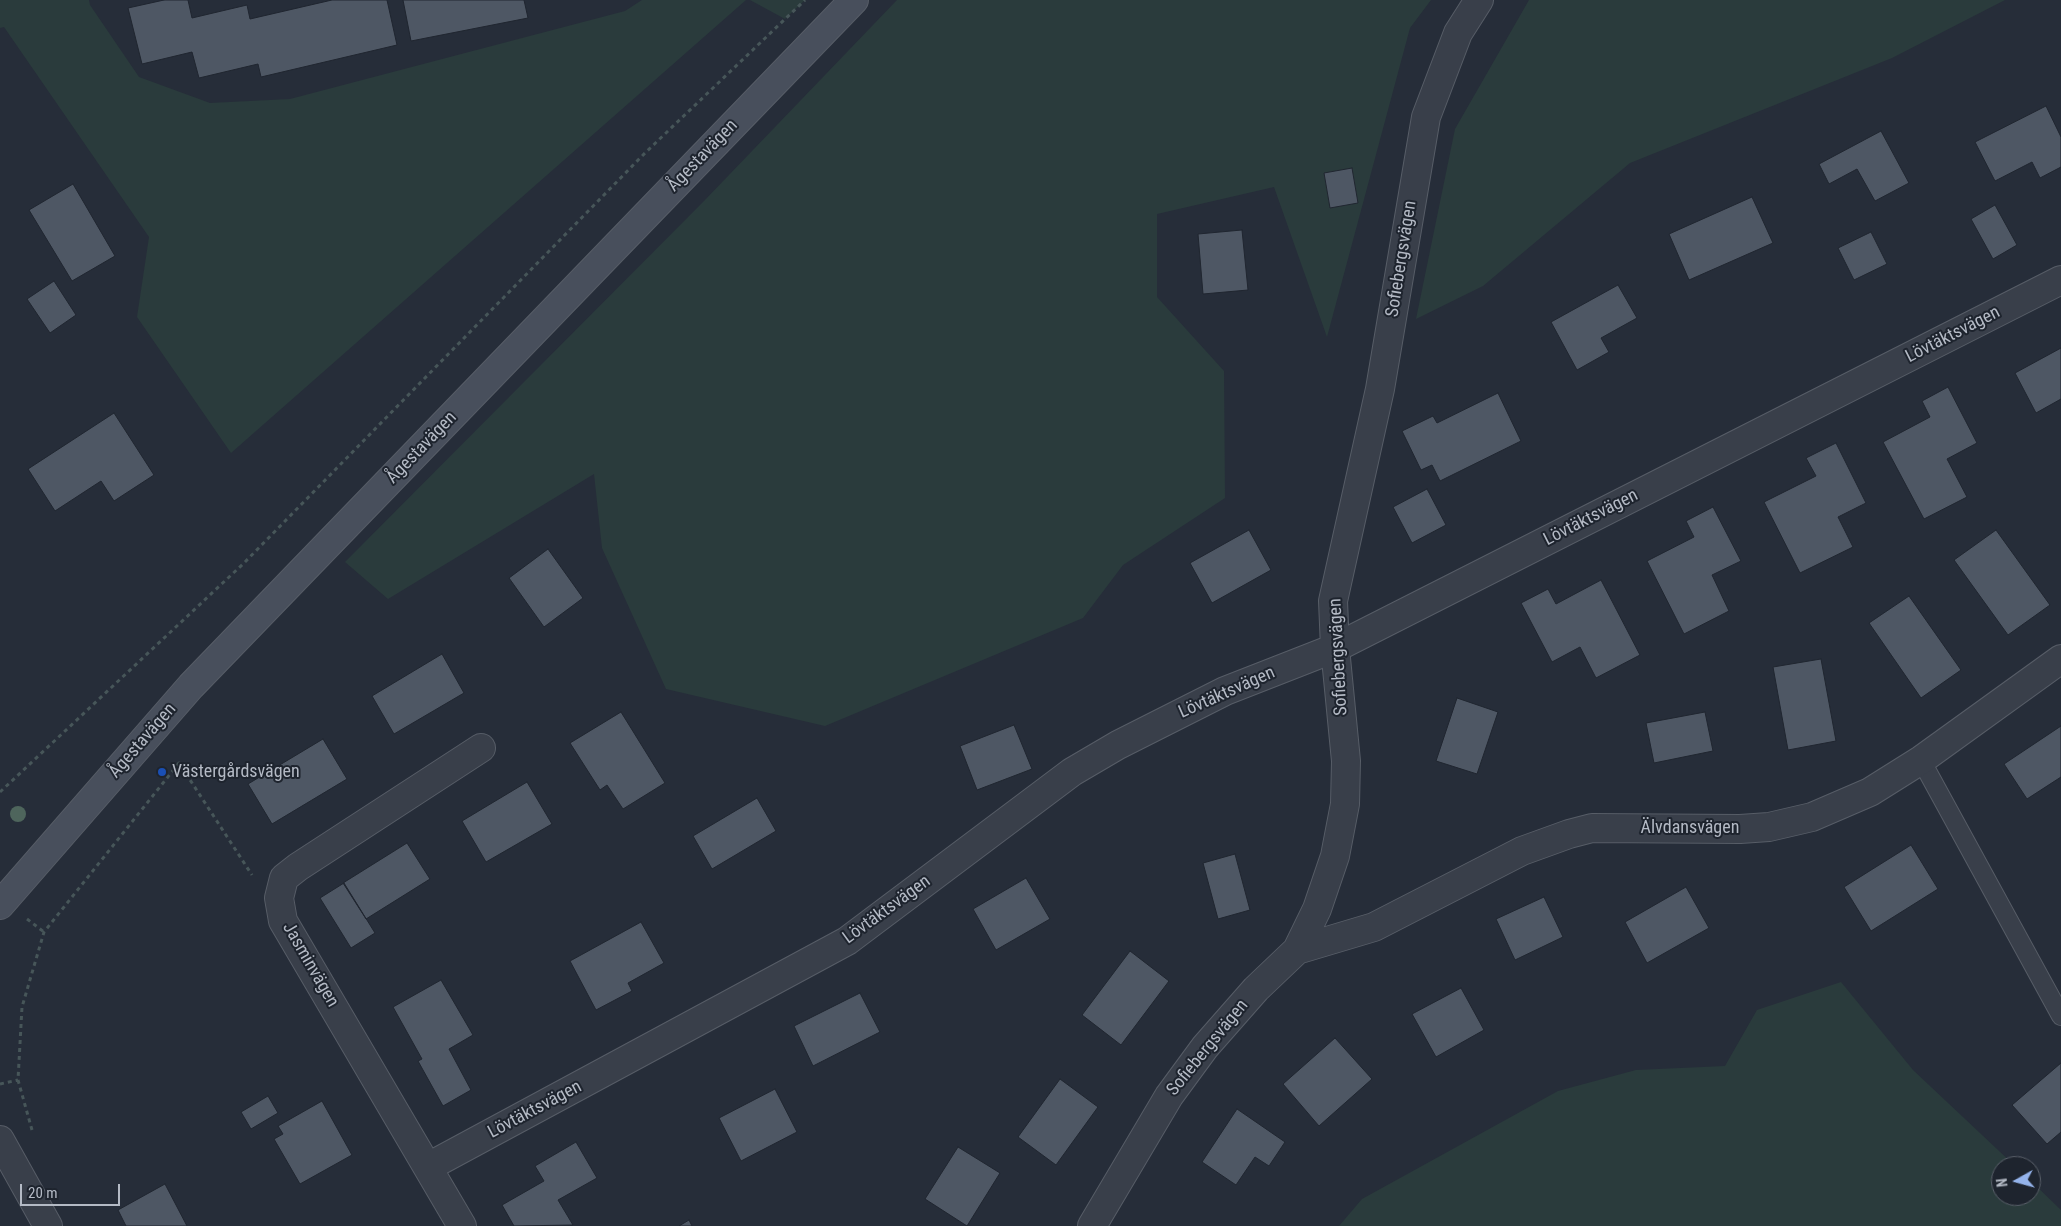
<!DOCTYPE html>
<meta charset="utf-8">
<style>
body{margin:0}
#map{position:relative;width:2061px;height:1226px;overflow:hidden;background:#262d39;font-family:"Roboto Condensed",sans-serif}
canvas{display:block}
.north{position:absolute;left:1991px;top:1156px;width:50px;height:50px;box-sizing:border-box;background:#1e242e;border:1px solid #5a606a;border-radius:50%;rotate:263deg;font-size:14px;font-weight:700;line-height:20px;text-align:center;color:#b4bac5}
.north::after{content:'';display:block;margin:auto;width:18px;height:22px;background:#94b3eb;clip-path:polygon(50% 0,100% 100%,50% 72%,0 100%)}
.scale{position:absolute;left:20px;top:1184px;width:100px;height:22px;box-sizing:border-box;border:2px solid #b4bac5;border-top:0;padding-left:6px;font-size:15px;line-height:18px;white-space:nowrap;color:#b4bac5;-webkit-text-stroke:4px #1e242e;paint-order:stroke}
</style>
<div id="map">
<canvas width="2061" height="1226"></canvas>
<div class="north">N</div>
<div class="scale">20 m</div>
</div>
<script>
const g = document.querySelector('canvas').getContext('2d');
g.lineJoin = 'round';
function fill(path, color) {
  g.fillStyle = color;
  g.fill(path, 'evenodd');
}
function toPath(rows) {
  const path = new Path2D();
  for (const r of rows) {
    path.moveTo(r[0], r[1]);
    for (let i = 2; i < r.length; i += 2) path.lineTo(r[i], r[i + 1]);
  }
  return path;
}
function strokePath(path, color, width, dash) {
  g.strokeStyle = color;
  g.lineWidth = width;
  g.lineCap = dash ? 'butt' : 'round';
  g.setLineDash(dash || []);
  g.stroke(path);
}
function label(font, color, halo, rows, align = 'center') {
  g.font = font + ' "Roboto Condensed",sans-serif';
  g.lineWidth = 4;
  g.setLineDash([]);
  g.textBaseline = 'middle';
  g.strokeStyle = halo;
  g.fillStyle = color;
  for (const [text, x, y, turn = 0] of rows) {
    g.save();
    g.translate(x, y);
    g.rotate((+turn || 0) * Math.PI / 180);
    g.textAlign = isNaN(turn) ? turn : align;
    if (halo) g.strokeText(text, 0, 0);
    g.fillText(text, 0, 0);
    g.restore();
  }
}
const green = toPath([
 [0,0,89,0,90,5,139,77,210,103,290,99,625,11,642,0,746,0,231,453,137,317,149,237,4,27,0,28],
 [750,0,805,0,785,19],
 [897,0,1431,0,1410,28,1327,337,1274,187,1157,214,1157,297,1224,371,1225,498,1123,565,1083,618,825,726,666,689,602,548,594,474,388,599,345,562,704,201],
 [1529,0,2005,0,1892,58,1630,163,1483,286,1416,319,1455,129],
 [1841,982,1913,1070,2015,1166,2001,1166,2001,1196,2031,1196,2031,1181,2061,1210,2061,1226,1339,1226,1362,1199,1558,1091,1636,1070,1725,1066,1757,1010]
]);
const building = toPath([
 [164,0,188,0,192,18,247,5,250,19,332,0,387,0,397,45,261,77,258,64,199,78,192,52,142,64,128,8,164,0],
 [403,0,524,0,528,18,411,41,403,0],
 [2046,106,2061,137,2061,167,2040,178,2032,162,1995,181,1975,142,2046,106],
 [1881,131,1909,183,1875,201,1857,169,1829,184,1819,164,1881,131],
 [1352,168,1358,203,1330,208,1324,173,1352,168],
 [73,184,115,256,72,281,29,210,73,184],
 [1752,197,1773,243,1689,280,1669,234,1752,197],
 [1995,205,2017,245,1993,259,1971,219,1995,205],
 [1242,230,1248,290,1203,294,1198,234,1242,230],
 [1871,232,1887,264,1854,280,1838,248,1871,232],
 [54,281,76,315,50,333,27,299,54,281],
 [1618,285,1637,318,1601,338,1609,352,1577,370,1551,322,1618,285],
 [2061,348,2061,399,2036,413,2015,373,2061,348],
 [1948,387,1977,443,1947,459,1967,497,1924,519,1883,442,1930,417,1922,401,1948,387],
 [1498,393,1521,441,1440,481,1432,465,1421,470,1402,431,1433,416,1437,423,1498,393],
 [114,413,154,475,114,501,101,481,55,511,28,469,114,413],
 [1836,443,1866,503,1838,517,1853,547,1800,573,1764,502,1816,476,1806,458,1836,443],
 [1427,489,1446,525,1412,543,1393,507,1427,489],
 [1713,507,1741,561,1712,575,1729,611,1684,634,1647,561,1694,537,1686,521,1713,507],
 [1249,530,1271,570,1212,603,1190,563,1249,530],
 [1996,530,2050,605,2008,635,1954,560,1996,530],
 [548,549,583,598,544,627,509,578,548,549],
 [1601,580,1640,655,1596,678,1580,647,1552,662,1521,603,1548,589,1556,604,1601,580],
 [1909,596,1961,670,1921,698,1869,623,1909,596],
 [442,654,464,693,394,734,372,696,442,654],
 [1821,659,1836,741,1788,750,1773,667,1821,659],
 [1457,698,1498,712,1477,774,1436,761,1457,698],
 [621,712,665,783,623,809,607,785,600,790,570,743,621,712],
 [1705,712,1713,751,1654,763,1646,723,1705,712],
 [1014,725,1032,769,977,790,960,746,1014,725],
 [2061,726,2061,777,2027,799,2004,764,2061,726],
 [323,739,347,779,272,824,248,784,323,739],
 [527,782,552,824,486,862,462,821,527,782],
 [757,798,776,831,712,869,693,836,757,798],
 [407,843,430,879,366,919,343,883,407,843],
 [1911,845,1938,889,1871,931,1844,887,1911,845],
 [1235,854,1250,910,1218,919,1203,863,1235,854],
 [1026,878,1050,919,996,950,973,909,1026,878],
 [344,883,375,933,351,948,320,898,344,883],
 [1686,887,1709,928,1647,963,1625,922,1686,887],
 [1544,897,1563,937,1515,960,1496,919,1544,897],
 [641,922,664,963,628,983,632,991,596,1010,570,961,641,922],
 [1130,951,1169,981,1121,1045,1082,1015,1130,951],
 [441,980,473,1035,449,1049,471,1090,443,1106,418,1061,422,1059,393,1007,441,980],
 [1461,988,1484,1030,1436,1057,1412,1014,1461,988],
 [860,993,880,1032,813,1066,794,1026,860,993],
 [1335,1038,1372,1079,1319,1126,1283,1084,1335,1038],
 [2061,1063,2061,1132,2047,1144,2012,1105,2061,1063],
 [1060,1079,1098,1107,1056,1165,1018,1137,1060,1079],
 [775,1089,797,1132,741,1161,719,1118,775,1089],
 [268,1096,278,1113,251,1129,241,1112,268,1096],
 [322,1101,352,1155,300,1184,274,1139,283,1134,278,1126,322,1101],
 [1237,1109,1285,1142,1269,1166,1255,1157,1236,1185,1202,1162,1237,1109],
 [576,1142,597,1178,558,1200,573,1225,514,1226,502,1205,544,1181,535,1166,576,1142],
 [958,1147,1000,1173,967,1226,925,1199,958,1147],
 [165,1184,187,1226,126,1226,118,1210,165,1184],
 [689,1220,692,1226,679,1226,689,1220]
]);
const path = toPath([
 [0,792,244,563,645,153,805,0],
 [27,919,44,932],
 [0,1084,18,1080],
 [32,1130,18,1080,22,1007,44,932,179,763,252,875]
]);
const service = toPath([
 [1921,760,2061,1016]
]);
const minor = toPath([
 [1297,950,1374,927,1522,851,1569,834,1592,828,1740,829,1769,827,1812,817,1870,792,1921,760,2061,659],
 [428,1167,847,941,1072,772,1118,745,1225,691,1335,648,2061,280],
 [462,1226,283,921,279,898,284,878,298,867,481,748],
 [1092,1226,1169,1096,1205,1047,1256,989,1297,950,1317,909,1335,856,1345,804,1346,761,1335,648,1333,601,1380,389,1426,117,1458,33,1479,0]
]);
const tertiary = toPath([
 [0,1140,48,1226]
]);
const secondary = toPath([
 [0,905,191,686,854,0]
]);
const trees = [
 [18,814]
];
const markers = [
 [162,772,5,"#1a4fb4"]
];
const streetNames = [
 ["Ågestavägen",703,156,-46],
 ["Sofiebergsvägen",1402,259,-81],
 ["Lövtäktsvägen",1953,335,-27],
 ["Ågestavägen",422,448,-46],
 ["Lövtäktsvägen",1591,518,-27],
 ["Sofiebergsvägen",1339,657,-93],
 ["Lövtäktsvägen",1227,693,-24],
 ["Ågestavägen",143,741,-49],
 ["Älvdansvägen",1690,828],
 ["Lövtäktsvägen",887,910,-36],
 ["Jasminvägen",310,965,60],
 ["Sofiebergsvägen",1208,1048,-51],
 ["Lövtäktsvägen",535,1110,-28]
];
const poiNames = [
 ["Västergårdsvägen",172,772]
];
fill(green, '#2a3b3c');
fill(building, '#4e5764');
strokePath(building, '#202630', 1);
strokePath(service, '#575d67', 20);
strokePath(minor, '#575d67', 30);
strokePath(tertiary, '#575d67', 30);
strokePath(secondary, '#575d67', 30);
strokePath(path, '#475659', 3, [4, 4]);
strokePath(service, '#393f4a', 18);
strokePath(minor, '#393f4a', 28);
strokePath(tertiary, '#393f4a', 28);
strokePath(secondary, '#484f5c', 28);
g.fillStyle = '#4e655c';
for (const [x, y] of trees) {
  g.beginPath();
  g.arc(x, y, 8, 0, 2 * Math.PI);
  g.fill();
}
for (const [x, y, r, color] of markers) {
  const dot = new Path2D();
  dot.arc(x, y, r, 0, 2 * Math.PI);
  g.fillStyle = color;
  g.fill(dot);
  strokePath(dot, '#1e242e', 2);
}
label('18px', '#b4bac5', '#1e242e', streetNames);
label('18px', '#b4bac5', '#1e242e', poiNames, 'left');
</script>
